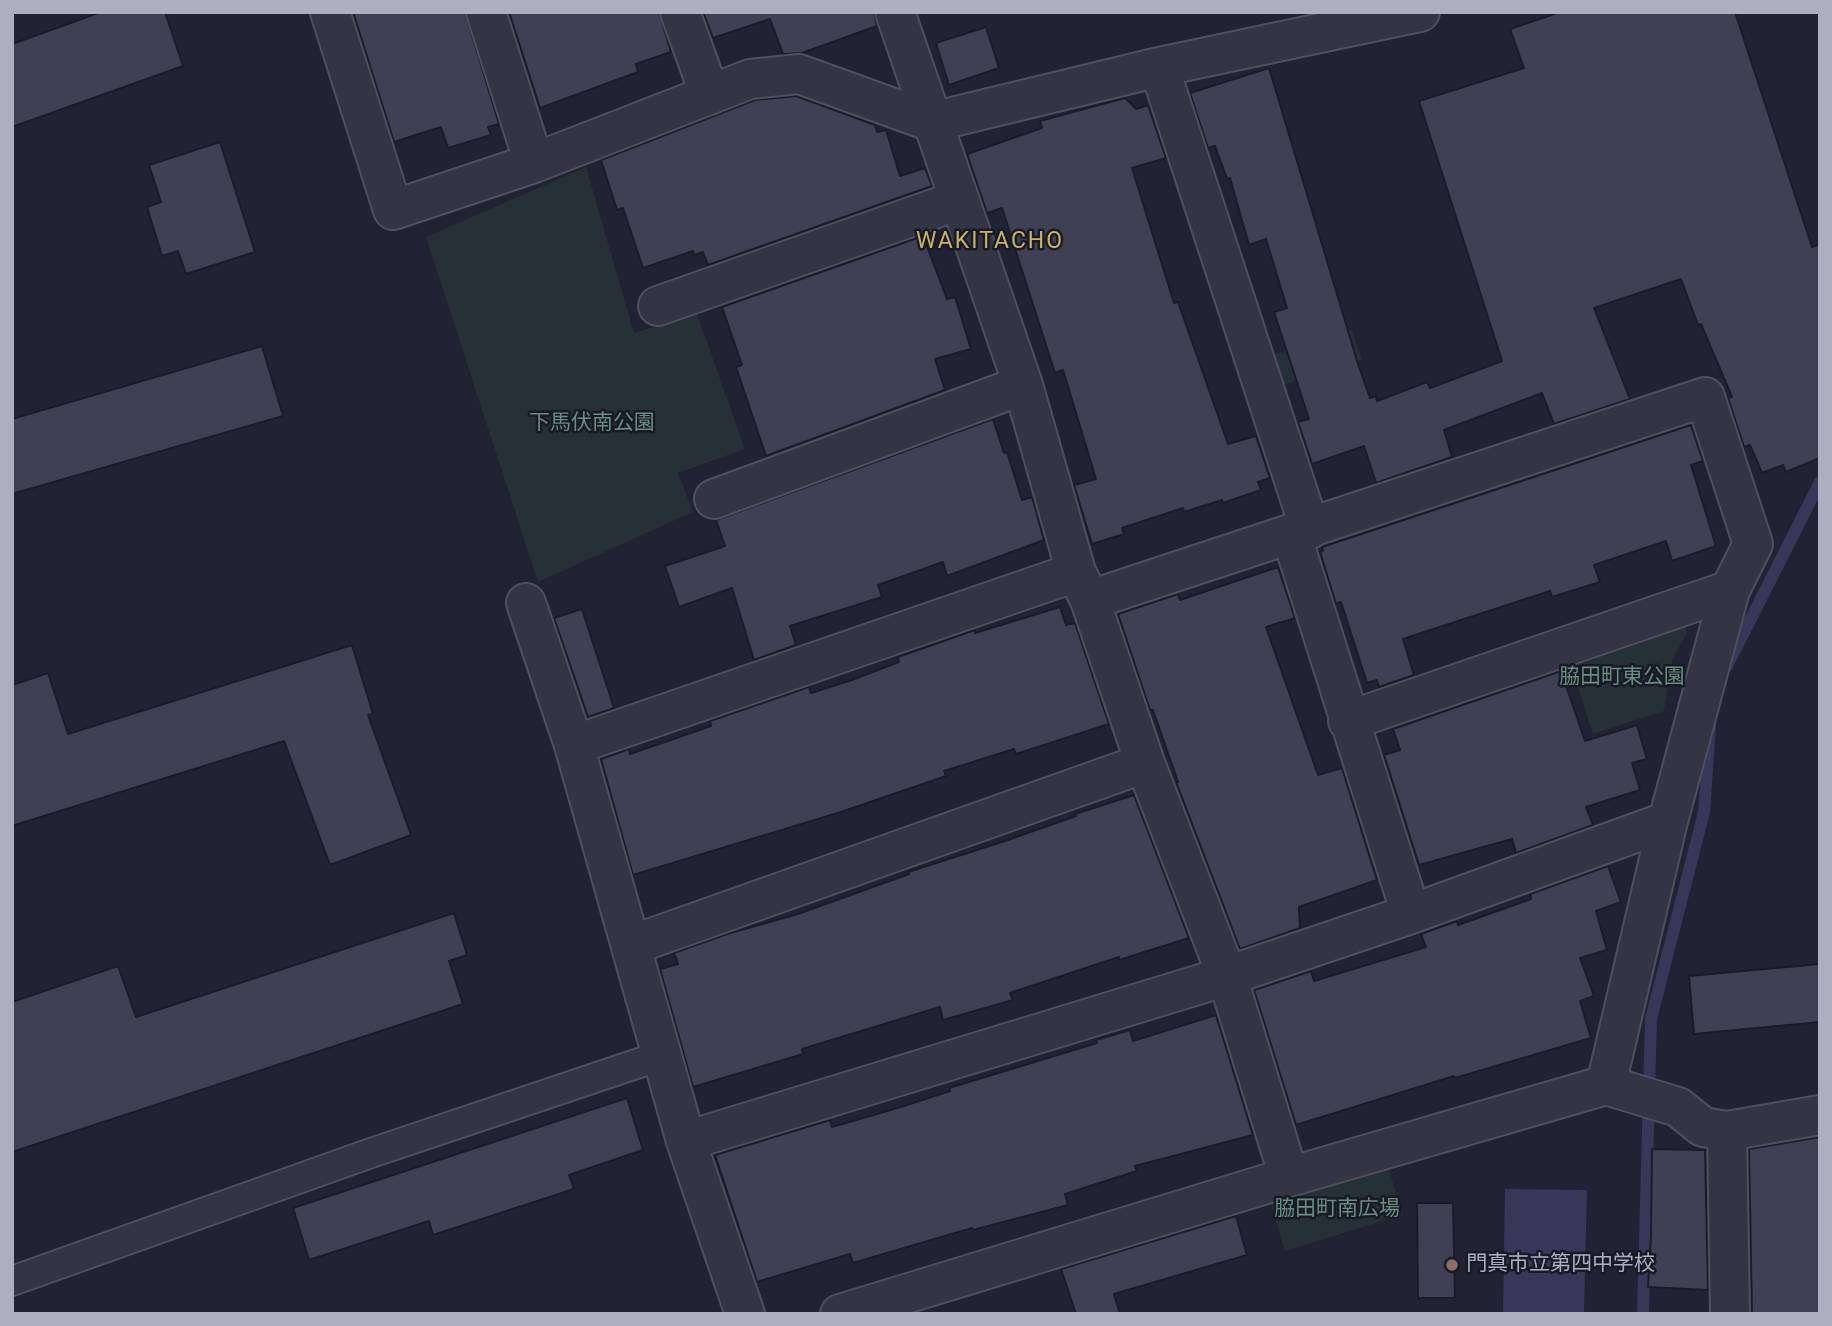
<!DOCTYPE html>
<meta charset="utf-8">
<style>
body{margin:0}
#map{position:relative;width:1832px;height:1326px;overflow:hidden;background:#212233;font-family:Roboto,sans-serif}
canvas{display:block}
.frame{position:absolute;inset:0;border:14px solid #aeaec1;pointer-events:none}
</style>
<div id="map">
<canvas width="1832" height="1326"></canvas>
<div class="frame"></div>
</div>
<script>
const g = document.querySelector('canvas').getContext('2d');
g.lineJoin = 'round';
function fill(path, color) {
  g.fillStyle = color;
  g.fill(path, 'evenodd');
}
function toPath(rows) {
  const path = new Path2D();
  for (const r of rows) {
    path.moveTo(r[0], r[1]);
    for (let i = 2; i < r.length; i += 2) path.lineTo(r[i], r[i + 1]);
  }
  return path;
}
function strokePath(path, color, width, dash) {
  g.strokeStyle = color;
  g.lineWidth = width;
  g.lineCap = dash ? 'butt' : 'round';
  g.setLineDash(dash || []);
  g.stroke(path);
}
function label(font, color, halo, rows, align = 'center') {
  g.font = font + ' Roboto,"Noto Sans JP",sans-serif';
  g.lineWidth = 5;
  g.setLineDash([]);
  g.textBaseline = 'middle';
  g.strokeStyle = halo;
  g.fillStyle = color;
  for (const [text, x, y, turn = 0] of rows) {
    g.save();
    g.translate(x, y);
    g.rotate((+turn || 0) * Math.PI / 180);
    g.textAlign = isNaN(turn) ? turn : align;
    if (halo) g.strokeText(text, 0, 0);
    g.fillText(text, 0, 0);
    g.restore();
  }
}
const green = toPath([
 [586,167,634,333,697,314,745,449,678,473,693,512,538,582,426,237],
 [1352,330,1362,360,1276,387,1267,357],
 [1681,612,1687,633,1672,660,1664,711,1593,734,1566,651],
 [1389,1169,1402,1215,1285,1251,1271,1204]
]);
const water = toPath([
 [1505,1189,1587,1190,1584,1314,1503,1314]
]);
const stream = toPath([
 [1727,666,1820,482],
 [1643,1314,1651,1019,1704,812,1710,726]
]);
const building = toPath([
 [101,12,165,12,183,66,12,127,12,44,101,12],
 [353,12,465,12,499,124,488,127,491,135,448,148,441,127,394,142,353,12],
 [509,12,659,12,671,52,636,64,638,72,540,108,509,12],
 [703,12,874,12,877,26,802,53,783,54,770,19,713,38,703,12],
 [1560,12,1735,12,1812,247,1820,244,1820,458,1786,472,1783,465,1762,473,1750,445,1744,447,1728,398,1732,397,1701,324,1698,325,1681,279,1594,308,1630,399,1554,424,1542,393,1444,430,1452,457,1376,483,1364,446,1312,464,1298,422,1309,419,1274,312,1287,308,1266,239,1249,245,1230,178,1227,179,1215,146,1208,148,1190,93,1269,68,1358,364,1370,398,1376,396,1377,401,1427,382,1430,388,1502,361,1419,101,1524,68,1510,29,1560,12],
 [986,27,999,68,949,85,936,43,986,27],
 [796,96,875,125,877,132,886,130,900,176,925,168,932,186,708,265,703,252,694,255,693,251,643,268,623,208,617,210,601,160,755,100,796,96],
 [1125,98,1136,109,1148,105,1166,158,1132,168,1174,303,1178,302,1228,444,1256,436,1270,478,1258,482,1261,490,1223,503,1222,500,1184,512,1183,508,1122,528,1124,534,1092,544,1074,485,1096,479,1063,370,1055,373,1002,208,987,213,967,154,1042,128,1040,121,1125,98],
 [220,142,255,252,186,274,178,251,162,256,147,207,161,202,149,165,220,142],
 [923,236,947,299,955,297,971,349,935,359,945,390,766,456,736,367,742,365,722,307,923,236],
 [262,346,283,416,12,494,12,419,262,346],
 [993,419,1004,453,1007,452,1022,500,1032,497,1044,540,947,576,943,562,878,585,882,597,790,626,796,645,754,660,732,588,679,607,665,566,725,546,716,520,993,419],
 [1691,425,1703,461,1691,465,1716,546,1672,561,1666,541,1594,565,1600,582,1552,597,1550,591,1403,639,1414,675,1379,687,1377,680,1367,683,1341,602,1336,604,1320,552,1323,551,1322,547,1691,425],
 [1278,567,1295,618,1266,627,1318,775,1342,768,1377,880,1299,907,1300,928,1240,949,1176,782,1178,782,1153,710,1150,710,1118,614,1178,594,1180,600,1278,567],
 [1060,607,1066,625,1075,623,1109,724,1016,754,1014,749,944,771,946,776,841,812,633,875,601,759,629,749,630,754,711,726,710,721,809,687,811,693,849,681,899,662,898,657,975,630,975,633,1060,607],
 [582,609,614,708,588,717,554,618,582,609],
 [352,645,373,714,368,715,411,835,330,865,284,741,12,826,12,685,48,673,68,734,352,645],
 [1561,671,1585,741,1637,725,1647,759,1632,763,1640,790,1586,807,1593,825,1516,853,1512,839,1419,865,1384,755,1400,750,1393,729,1561,671],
 [1134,795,1189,938,1119,960,1119,957,1010,993,1013,1000,943,1020,940,1007,802,1049,803,1054,693,1087,660,969,678,964,674,953,727,934,798,914,909,874,908,872,1005,841,1076,816,1075,814,1134,795],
 [1608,866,1621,902,1596,911,1607,950,1580,958,1594,996,1580,1001,1591,1038,1455,1078,1454,1076,1296,1125,1254,990,1311,971,1314,981,1426,947,1421,934,1457,921,1458,925,1531,899,1530,894,1608,866],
 [454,913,467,955,449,961,463,1004,12,1152,12,1002,118,966,136,1017,454,913],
 [1820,964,1820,1022,1694,1034,1689,976,1820,964],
 [1216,1015,1253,1135,1135,1166,1137,1171,1065,1194,1068,1205,973,1230,972,1228,853,1263,850,1254,757,1282,715,1155,830,1120,832,1127,901,1107,950,1091,949,1088,1097,1043,1096,1040,1130,1030,1133,1041,1216,1015],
 [627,1098,643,1150,569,1175,574,1189,433,1235,429,1221,309,1260,293,1208,627,1098],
 [1820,1137,1820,1314,1752,1314,1749,1149,1820,1137],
 [1652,1149,1705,1150,1708,1290,1648,1287,1651,1236,1652,1149],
 [1417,1203,1453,1203,1455,1298,1418,1298,1417,1203],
 [1236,1216,1247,1255,1114,1294,1120,1314,1076,1314,1061,1269,1236,1216]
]);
const pedestrian = toPath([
 [12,1281,371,1153,663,1055]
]);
const minor = toPath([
 [330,12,393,210,534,163,750,79,799,74,932,122,1159,67,1420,12],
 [486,12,534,163],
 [680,12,710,95],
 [895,12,1023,385,1076,572,1090,600,1145,763,1227,976,1289,1177],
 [1159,67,1310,529],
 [658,306,959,200],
 [714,499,1023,385],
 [1291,534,1411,914],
 [526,603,574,745,686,1141,745,1314],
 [1348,721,1730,590],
 [574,745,1076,572],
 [632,945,1145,763],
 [1606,1085,1678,1107,1703,1127,1727,1131,1820,1115],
 [1727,1131,1730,1314],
 [686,1141,1227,976,1411,914,1668,821],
 [840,1314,1289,1177,1606,1085,1668,821,1730,590,1753,544,1705,397,1090,600]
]);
const markers = [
 [1452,1265,7,"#8d6e63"]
];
const parkNames = [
 ["下馬伏南公園",592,424],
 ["脇田町東公園",1622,678],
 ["脇田町南広場",1337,1210]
];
const poiNames = [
 ["門真市立第四中学校",1466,1265]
];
const neighbourhoodNames = [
 ["WAKITACHO",990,242]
];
fill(green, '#253037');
fill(water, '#363759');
strokePath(stream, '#363759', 12);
fill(building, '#3f4054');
strokePath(building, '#1b1c2a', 2);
strokePath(pedestrian, '#4e4f5f', 32);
strokePath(minor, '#4e4f5f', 42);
strokePath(pedestrian, '#343444', 28);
strokePath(minor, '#343444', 38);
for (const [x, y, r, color] of markers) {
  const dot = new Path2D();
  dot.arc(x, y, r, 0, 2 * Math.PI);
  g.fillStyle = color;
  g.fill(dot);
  strokePath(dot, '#191a28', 2.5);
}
label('21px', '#688e7f', '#191a28', parkNames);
label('21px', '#aeaec1', '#191a28', poiNames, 'left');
g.letterSpacing = '2px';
label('23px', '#c7b362', '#191a28', neighbourhoodNames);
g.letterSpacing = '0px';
</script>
